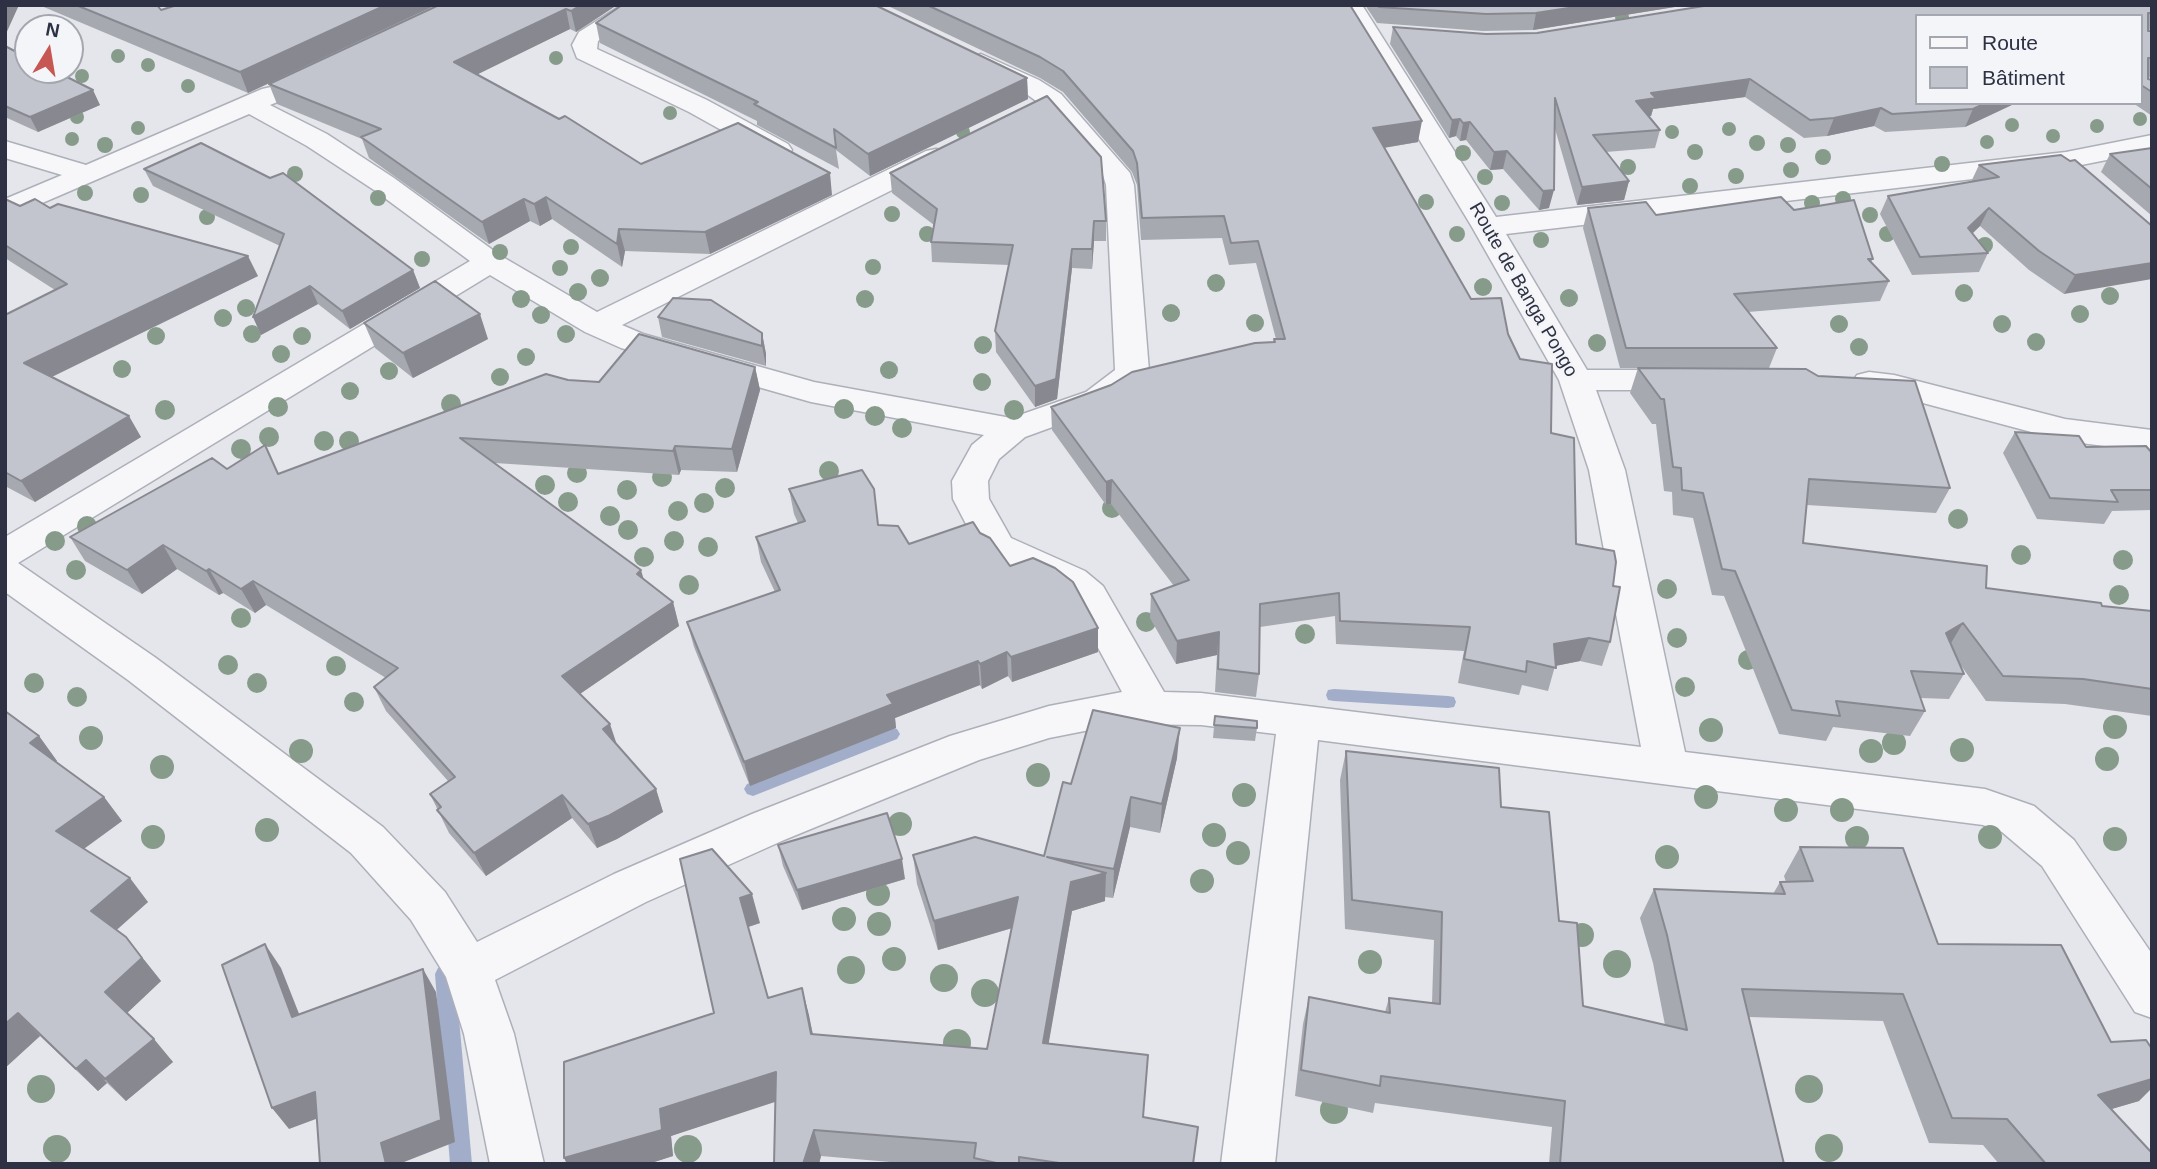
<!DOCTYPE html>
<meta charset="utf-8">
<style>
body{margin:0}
#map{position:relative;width:2157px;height:1169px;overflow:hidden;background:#e4e6eb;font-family:Helvetica,sans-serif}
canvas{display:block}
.frame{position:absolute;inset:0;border:7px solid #2d3143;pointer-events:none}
.legend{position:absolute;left:1915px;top:14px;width:228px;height:91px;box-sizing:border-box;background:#f4f5f8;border:2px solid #a4a7b0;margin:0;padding:9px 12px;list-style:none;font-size:21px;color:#2d3143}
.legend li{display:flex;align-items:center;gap:14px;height:35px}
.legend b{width:35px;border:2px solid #a4a7b0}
.north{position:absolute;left:14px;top:14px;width:70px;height:70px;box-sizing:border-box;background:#f4f5f8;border:2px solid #a4a7b0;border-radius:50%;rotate:11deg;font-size:19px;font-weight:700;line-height:28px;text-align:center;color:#2d3143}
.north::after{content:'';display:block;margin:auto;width:24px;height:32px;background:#c75752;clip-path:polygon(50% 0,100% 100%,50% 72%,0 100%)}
</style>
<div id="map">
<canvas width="2157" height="1169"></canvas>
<div class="frame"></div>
<ul class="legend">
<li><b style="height:9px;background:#f7f7fa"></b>Route</li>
<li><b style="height:19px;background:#c2c4ce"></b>Bâtiment</li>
</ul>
<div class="north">N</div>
</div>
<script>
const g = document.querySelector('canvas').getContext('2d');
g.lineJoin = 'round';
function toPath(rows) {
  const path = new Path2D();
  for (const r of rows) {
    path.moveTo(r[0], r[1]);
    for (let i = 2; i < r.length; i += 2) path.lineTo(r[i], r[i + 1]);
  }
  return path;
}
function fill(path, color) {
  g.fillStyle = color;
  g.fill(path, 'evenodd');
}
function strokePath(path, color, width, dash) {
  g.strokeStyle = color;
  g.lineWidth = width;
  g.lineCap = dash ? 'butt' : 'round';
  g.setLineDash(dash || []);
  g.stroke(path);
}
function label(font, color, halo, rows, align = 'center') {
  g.font = font + ' Helvetica,sans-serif';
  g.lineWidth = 5;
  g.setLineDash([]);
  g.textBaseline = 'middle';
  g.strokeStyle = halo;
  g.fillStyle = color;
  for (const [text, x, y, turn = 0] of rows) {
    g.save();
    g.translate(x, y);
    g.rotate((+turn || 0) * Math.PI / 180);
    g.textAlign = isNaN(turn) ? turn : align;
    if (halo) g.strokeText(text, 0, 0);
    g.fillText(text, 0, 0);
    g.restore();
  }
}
const stream = toPath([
 [53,70,68,70,5,95,5,88,53,70],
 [1334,689,1448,696,1454,697,1456,702,1454,707,1448,708,1334,701,1328,700,1326,695,1328,690,1334,689],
 [891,727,897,729,900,734,897,739,753,796,747,794,744,789,747,784,891,727],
 [445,965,452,968,455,974,472,1164,450,1164,435,974,438,968,445,965]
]);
const street = toPath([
 [622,5,651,5,598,41,597,49,707,100,788,144,792,150,788,156,778,158,768,156,689,112,577,58,572,45,579,32,622,5],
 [1338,5,1362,5,1496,217,2066,152,2152,135,2152,151,2066,168,1506,234,1587,370,1686,370,1698,373,1703,380,1698,387,1686,390,1596,390,1625,470,1685,752,1985,789,2034,806,2074,840,2152,954,2152,1018,2135,1012,2042,866,2002,832,1983,825,1318,740,1275,1164,1221,1164,1276,734,1201,725,1120,724,1049,738,979,760,784,840,646,902,495,980,514,1034,544,1164,490,1164,464,1034,446,977,411,920,351,853,128,680,5,592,5,537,470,261,374,190,307,146,249,114,5,219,5,199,62,175,5,158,5,141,86,165,262,89,271,87,280,89,284,95,280,101,270,105,327,134,394,178,501,256,597,312,926,151,936,149,946,151,950,157,946,163,622,325,643,334,814,382,1011,418,1086,392,1115,370,1106,185,1103,175,1043,106,1021,90,972,67,968,62,972,57,981,54,1039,80,1061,94,1130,173,1134,185,1149,371,1135,390,1110,406,1025,437,999,459,988,481,989,499,1011,538,1085,571,1103,586,1164,692,1201,693,1641,747,1589,470,1559,380,1472,227,1338,5],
 [490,275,585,332,621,348,811,402,984,435,972,445,952,481,953,499,978,547,984,556,1057,591,1075,605,1122,692,1049,706,950,736,752,814,614,874,477,942,445,892,383,827,156,658,18,563,490,275],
 [1869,372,1894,375,2065,419,2152,430,2152,452,2065,441,1893,395,1857,389,1852,382,1857,375,1869,372]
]);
const trees = [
 [1622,17,7],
 [118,56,7],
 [556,58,7],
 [148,65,7],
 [82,76,7],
 [188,86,7],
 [670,113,7],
 [77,117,7],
 [2140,119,7],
 [2012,125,7],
 [2097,126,7],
 [138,128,7],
 [1729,129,7],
 [963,132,7],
 [1672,132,7],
 [2053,136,7],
 [72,139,7],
 [1987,142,7],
 [1757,143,8],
 [105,145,8],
 [1788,145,8],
 [1695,152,8],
 [1463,153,8],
 [1823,157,8],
 [1942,164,8],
 [1628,167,8],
 [1791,170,8],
 [295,174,8],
 [1736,176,8],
 [1485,177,8],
 [1690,186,8],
 [85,193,8],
 [141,195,8],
 [378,198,8],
 [1843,199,8],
 [1426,202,8],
 [1502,203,8],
 [1812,203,8],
 [892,214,8],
 [1870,215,8],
 [207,217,8],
 [927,234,8],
 [1457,234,8],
 [1887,234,8],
 [1541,240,8],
 [1985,245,8],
 [571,247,8],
 [500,252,8],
 [422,259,8],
 [873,267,8],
 [560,268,8],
 [600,278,9],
 [1216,283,9],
 [1483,287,9],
 [578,292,9],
 [1964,293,9],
 [2110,296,9],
 [1569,298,9],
 [521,299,9],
 [865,299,9],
 [246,308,9],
 [1171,313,9],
 [2080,314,9],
 [541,315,9],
 [223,318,9],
 [1255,323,9],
 [1839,324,9],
 [2002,324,9],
 [252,334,9],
 [566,334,9],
 [156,336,9],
 [302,336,9],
 [2036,342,9],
 [1597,343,9],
 [983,345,9],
 [1859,347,9],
 [281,354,9],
 [526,357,9],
 [122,369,9],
 [889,370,9],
 [389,371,9],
 [500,377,9],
 [982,382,9],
 [350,391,9],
 [451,404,10],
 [278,407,10],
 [844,409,10],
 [165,410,10],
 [1014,410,10],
 [875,416,10],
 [902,428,10],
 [269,437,10],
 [324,441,10],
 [349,441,10],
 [241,449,10],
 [829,471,10],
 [577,473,10],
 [662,477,10],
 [545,485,10],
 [725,488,10],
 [627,490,10],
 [568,502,10],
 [704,503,10],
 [1112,508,10],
 [678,511,10],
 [610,516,10],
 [1958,519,10],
 [87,526,10],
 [628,530,10],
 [55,541,10],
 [674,541,10],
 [708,547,10],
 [2021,555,10],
 [644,557,10],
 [2123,560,10],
 [76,570,10],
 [689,585,10],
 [1667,589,10],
 [2119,595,10],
 [241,618,10],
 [1146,622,10],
 [1305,634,10],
 [1677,638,10],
 [1748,660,10],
 [228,665,10],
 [336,666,10],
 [34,683,10],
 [257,683,10],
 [1685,687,10],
 [77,697,10],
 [354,702,10],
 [2115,727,12],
 [1711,730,12],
 [91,738,12],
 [1894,743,12],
 [1962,750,12],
 [301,751,12],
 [1871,751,12],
 [2107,759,12],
 [162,767,12],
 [1038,775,12],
 [1244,795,12],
 [1706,797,12],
 [1786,810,12],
 [1842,810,12],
 [900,824,12],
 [267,830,12],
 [1214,835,12],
 [153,837,12],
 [1990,837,12],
 [1857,838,12],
 [2115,839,12],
 [1238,853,12],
 [1667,857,12],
 [1202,881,12],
 [878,894,12],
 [844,919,12],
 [879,924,12],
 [1582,935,12],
 [894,959,12],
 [1370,962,12],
 [1617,964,14],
 [851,970,14],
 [944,978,14],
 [985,993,14],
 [957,1043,14],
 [41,1089,14],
 [1809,1089,14],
 [1334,1110,14],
 [1829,1148,14],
 [57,1149,14],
 [688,1149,14]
];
const wall = toPath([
 [39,5,157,5,161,10,436,5,248,93],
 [439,5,617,5,576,32,570,29,477,74,641,164,832,195,710,254,625,251,622,267,552,219,540,226,530,221,489,244,369,158,362,139,277,104,269,84],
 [886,5,1350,5,1418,142,1384,148,1471,299,1508,334,1551,433,1576,544,1613,586,1610,642,1602,666,1580,661,1555,666,1548,691,1522,685,1519,695,1458,683,1464,651,1336,644,1335,616,1260,627,1259,674,1256,697,1215,692,1217,655,1176,664,1150,618,1151,594,1174,586,1111,504,1106,505,1052,430,1051,407,1273,342,1274,339,1276,339,1256,263,1229,265,1222,238,1141,240,1137,185,1132,172,1063,92,1040,78],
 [1365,5,1687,5,1533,30,1483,31,1377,23],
 [2152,5,2152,29,2148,30,2148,31,2152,31,2152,78,2148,77,2148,79,2152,80,2152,116,2133,103,2141,103,2141,16,2016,103,1965,127,1885,132,1874,126,1827,136,1804,138,1745,97,1653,109,1651,116,1648,116,1660,130,1655,148,1606,152,1629,181,1624,200,1577,205,1555,129,1549,208,1539,210,1503,169,1490,170,1466,140,1460,141,1456,136,1449,138,1390,44,1393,27,1486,34,1537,33],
 [596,23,1027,78,1028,99,870,176,836,150,839,169,757,125,757,121,600,43],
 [5,46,100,105,38,132,5,117],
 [2152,148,2152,216,2101,172,2110,154],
 [1979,165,2152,226,2064,294,2029,270,1980,226,1973,233,1988,253,1979,272,1912,275,1880,214,1888,196,1971,182],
 [144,169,413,270,420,288,350,329,318,304,261,335,253,317,280,246,153,186],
 [890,173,1106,221,1106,241,1094,241,1092,269,1072,268,1057,399,1035,407,996,352,995,331,1009,265,932,262,931,242,934,225,892,193],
 [5,199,20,206,50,208,258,276,52,377,141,437,35,502,5,486,5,315,55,290,5,258],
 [1588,208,1656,215,1794,210,1873,259,1871,262,1889,281,1880,301,1748,312,1777,348,1769,368,1620,368,1583,228],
 [658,317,762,333,766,354,766,366,662,337],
 [364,323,488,339,413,378,375,348],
 [755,367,760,390,737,472,681,470,679,475,495,463,673,602,679,626,580,694,617,745,656,789,663,812,617,839,597,848,572,818,486,876,449,833,430,794,448,781,386,711,374,687,386,678,266,605,255,613,223,593,219,595,177,569,142,594,85,561,70,537,227,469,279,474,568,380,599,382],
 [1638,368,1950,488,1936,513,1807,505,1803,543,1986,588,2102,606,2152,611,2152,716,2065,704,1986,701,1960,664,1964,674,1949,699,1920,698,1925,711,1910,736,1833,727,1826,741,1779,734,1724,596,1712,595,1693,518,1673,515,1672,492,1664,491,1656,424,1652,424,1630,393],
 [2015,432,2086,447,2152,453,2152,510,2112,511,2104,524,2037,519,2003,453],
 [789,489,879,525,909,544,980,533,1010,566,1098,628,1098,652,1012,682,1008,676,982,689,980,685,895,718,896,728,750,786,694,647,687,622,775,592,761,562,756,537,798,523,794,514],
 [1215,716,1257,728,1255,741,1213,738],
 [39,736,57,761,56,762,104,797,122,821,84,849,148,902,116,930,145,961,161,981,127,1013,173,1062,126,1101,107,1083,98,1091,40,1036,5,1068],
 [1346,751,1501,807,1559,921,1583,1006,1665,1025,1653,963,1640,918,1654,889,1773,894,1780,882,1786,882,1784,876,1800,847,1938,944,2139,1101,2111,1109,2152,1164,1999,1164,1983,1145,1929,1143,1883,1021,1749,1017,1784,1164,1549,1164,1552,1127,1375,1103,1373,1113,1295,1096,1303,1024,1309,997,1385,1012,1389,998,1432,1003,1434,940,1345,929,1340,780],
 [1177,758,1160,833,1130,827,1113,898,1105,897,1105,901,1072,911,1048,1044,1148,1055,1143,1117,1193,1164,913,1164,821,1156,819,1164,774,1164,775,1101,671,1136,673,1156,648,1164,567,1164,714,1013,680,859,760,923,748,927,768,998,802,988,813,1034,987,1049,1012,928,938,950,917,884,913,855,1044,856,1071,784],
 [778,845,905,879,802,910,783,866]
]);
const shadedWall = toPath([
 [6,5,19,5,5,36,5,6],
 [386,5,436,5,248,93,240,72],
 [581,5,617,5,576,32,571,11],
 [1588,5,1687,5,1533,30,1536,13],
 [566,9,570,29,460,83,454,62],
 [1027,78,1028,99,870,176,868,154],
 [1750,79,1745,97,1653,109,1651,116,1631,118,1636,101,1651,93],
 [93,90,100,105,38,132,30,117],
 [1986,103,2016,103,1965,127,1973,109],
 [1881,108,1874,126,1827,136,1834,118],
 [1460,119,1456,136,1449,138,1452,120],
 [1422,121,1418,142,1370,150,1373,128],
 [1470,122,1466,140,1460,141,1463,123],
 [1507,151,1503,169,1490,170,1494,152],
 [830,173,832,195,710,254,705,232],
 [1629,181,1624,200,1577,205,1582,187],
 [1554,190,1549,208,1539,210,1543,191],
 [546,197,552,219,540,226,534,204],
 [524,199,530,221,489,244,482,222],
 [1989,208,1980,226,1959,246,1968,228],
 [1094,221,1094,241,1092,269,1092,249],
 [619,229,625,251,622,267,617,244],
 [1072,249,1072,268,1057,399,1035,407,1035,386],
 [248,256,258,276,37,384,24,363],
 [2152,263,2152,279,2064,294,2075,275],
 [413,270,420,288,350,329,342,311],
 [310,286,318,304,261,335,253,317],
 [480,314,488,339,413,378,403,353],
 [762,333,766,354,766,366,762,346],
 [755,367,760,390,737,472,732,449],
 [129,416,141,437,35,502,21,481],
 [675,446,681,470,679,475,673,451],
 [1112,480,1111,504,1106,505,1106,482],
 [163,545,177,569,142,594,127,570],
 [209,569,223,593,219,595,206,571],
 [641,570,648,594,637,574],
 [253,581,266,605,255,613,241,589],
 [673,602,679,626,571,700,562,676],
 [1963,623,1948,648,1946,633],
 [1098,628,1098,652,1012,682,1011,657],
 [1219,632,1217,655,1176,664,1177,641],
 [1589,638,1580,661,1550,667,1554,644],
 [1007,652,1008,676,982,689,980,664],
 [978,661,980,685,895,718,896,728,750,786,744,762,887,695],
 [610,724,618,748,603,729],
 [1180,728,1177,758,1160,833,1162,804],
 [39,736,57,761,48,767,30,743],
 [656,789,663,812,617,839,597,848,588,824],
 [562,795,572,818,486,876,474,853],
 [104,797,122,821,75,855,56,831],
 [1131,797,1130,827,1113,898,1114,869],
 [902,859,905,879,802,910,797,890],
 [1106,873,1105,901,1072,911,1044,1070,1043,1043,1071,882],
 [130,878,148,902,111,935,91,911],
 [752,894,760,923,748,927,740,898],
 [1018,897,1019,926,938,950,934,921],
 [126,937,161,981,125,1015,105,992],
 [265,944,281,968,309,1039,292,1017],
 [423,969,436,992,455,1142,399,1164,386,1164,381,1143],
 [802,988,809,1015,818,1062,811,1034],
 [18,1013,40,1036,5,1068,5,1024],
 [154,1039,173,1062,126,1101,105,1079],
 [86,1060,107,1083,98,1091,76,1069],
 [776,1072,784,1099,671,1136,673,1156,648,1164,567,1164,564,1158,660,1109],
 [2152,1079,2152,1088,2139,1101,2071,1121,2098,1095],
 [315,1092,332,1113,289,1129,272,1108],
 [814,1130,821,1156,819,1164,803,1164]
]);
const building = toPath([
 [76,5,157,5,161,10,177,5,386,5,240,72,76,5],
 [439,5,581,5,571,11,566,9,454,62,559,119,565,116,641,164,738,123,830,173,705,232,619,229,617,244,546,197,534,204,524,199,482,222,361,137,381,129,269,84,439,5],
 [622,5,875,5,1027,78,868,154,834,129,836,148,754,104,758,102,596,23,622,5],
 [927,5,1350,5,1422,121,1373,128,1471,299,1501,298,1508,334,1520,359,1552,364,1551,433,1574,438,1576,544,1614,551,1616,562,1613,586,1620,587,1610,642,1589,638,1554,644,1556,668,1527,661,1526,672,1464,659,1470,627,1340,621,1339,593,1260,604,1259,674,1218,669,1219,632,1177,641,1151,594,1189,580,1112,480,1106,482,1051,407,1111,385,1132,372,1255,343,1275,342,1274,339,1285,339,1258,241,1231,243,1224,216,1142,218,1137,163,1133,151,1063,71,1040,57,927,5],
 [1378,5,1588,5,1536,13,1486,14,1379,7,1378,5],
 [1710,5,2152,5,2152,13,2148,13,2148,31,2152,31,2152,58,2148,58,2148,79,2152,80,2152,92,2141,85,2141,16,1917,16,1917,103,1986,103,1973,109,1892,114,1881,108,1834,118,1810,120,1750,79,1651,93,1656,98,1636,101,1660,130,1593,135,1629,181,1582,187,1555,98,1554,190,1543,191,1507,151,1494,152,1470,122,1463,123,1460,119,1452,120,1393,27,1486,34,1537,33,1710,5],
 [5,46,28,58,28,70,53,70,93,90,30,117,5,106,5,46],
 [1047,96,1101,157,1106,221,1094,221,1092,249,1072,249,1056,379,1035,386,995,331,1013,245,931,242,937,209,890,173,1047,96],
 [201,143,270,178,283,173,413,270,342,311,310,286,253,317,284,234,144,169,201,143],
 [2152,148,2152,189,2110,154,2152,148],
 [2061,155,2070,161,2075,160,2152,226,2152,263,2075,275,2039,251,1989,208,1968,228,1988,253,1920,257,1888,196,1999,177,1979,165,2061,155],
 [1781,197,1794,210,1854,200,1873,259,1868,259,1889,281,1734,294,1777,348,1626,348,1588,208,1646,202,1656,215,1781,197],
 [5,199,20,206,35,199,50,208,58,204,248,256,24,363,129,416,21,481,5,472,5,315,67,284,5,245,5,199],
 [435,281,480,314,403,353,364,323,435,281],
 [673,298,711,300,762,333,762,346,658,317,673,298],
 [639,334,755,367,732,449,675,446,673,451,460,438,641,570,637,574,673,602,562,676,610,724,603,729,656,789,608,816,588,824,562,795,474,853,437,810,441,807,430,794,455,777,374,687,398,668,253,581,241,589,209,569,206,571,163,545,127,570,70,537,212,458,227,469,265,445,278,474,546,374,568,380,599,382,639,334],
 [1638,368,1806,369,1818,376,1915,381,1950,488,1809,479,1803,543,1987,566,1986,588,2101,603,2102,606,2152,611,2152,689,2083,679,2003,676,1963,623,1946,633,1964,674,1911,671,1925,711,1836,701,1840,716,1792,710,1735,571,1722,569,1703,493,1682,490,1681,468,1673,467,1664,399,1661,399,1638,368],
 [2015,432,2079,436,2086,447,2146,446,2152,453,2152,490,2111,490,2118,502,2050,498,2015,432],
 [862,470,874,489,878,525,898,526,909,544,973,522,980,533,990,538,1010,566,1033,558,1055,568,1073,582,1098,628,1011,657,1007,652,980,664,978,661,887,695,893,704,744,762,687,622,780,590,756,537,805,521,789,489,862,470],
 [1093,710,1180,728,1162,804,1131,797,1114,869,1047,857,1106,873,1071,882,1043,1043,1148,1055,1143,1117,1198,1127,1193,1164,1066,1164,1019,1157,1019,1164,1001,1164,974,1158,976,1143,814,1130,803,1164,774,1164,776,1072,660,1109,662,1130,564,1158,564,1062,714,1013,680,859,712,849,752,894,740,898,768,998,802,988,811,1034,987,1049,1018,897,934,921,913,855,975,837,1044,856,1063,782,1071,784,1093,710],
 [5,711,39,736,30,743,104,797,56,831,130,878,91,911,126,937,142,958,105,992,154,1039,105,1079,86,1060,76,1069,18,1013,5,1024,5,711],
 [1215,716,1257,721,1257,728,1214,725,1215,716],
 [1346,751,1499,768,1501,807,1549,812,1559,921,1577,923,1583,1006,1687,1030,1667,935,1654,889,1785,894,1780,882,1813,881,1800,847,1903,848,1938,944,2061,945,2111,1042,2146,1040,2152,1049,2152,1079,2098,1095,2152,1153,2152,1164,2046,1164,2007,1119,1952,1118,1903,994,1742,989,1784,1164,1560,1164,1565,1101,1381,1076,1380,1086,1301,1070,1309,997,1390,1013,1389,998,1440,1004,1442,912,1352,900,1346,751],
 [887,813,902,859,797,890,778,845,887,813],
 [265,944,292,1017,423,969,441,1120,381,1143,386,1164,320,1164,315,1092,272,1108,222,965,265,944]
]);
const streetNames = [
 ["Route de Banga Pongo",1523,290,60]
];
fill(stream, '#a2adc9');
strokePath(street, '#adb0b9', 3);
fill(street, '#f7f7fa');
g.fillStyle = '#879b8a';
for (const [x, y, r] of trees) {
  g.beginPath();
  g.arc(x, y, r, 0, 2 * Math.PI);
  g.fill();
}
fill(wall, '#a7a9b1');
fill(shadedWall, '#888990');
fill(building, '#c2c4ce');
strokePath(building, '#888990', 2);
label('19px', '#2d3143', '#f4f5f8', streetNames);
</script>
